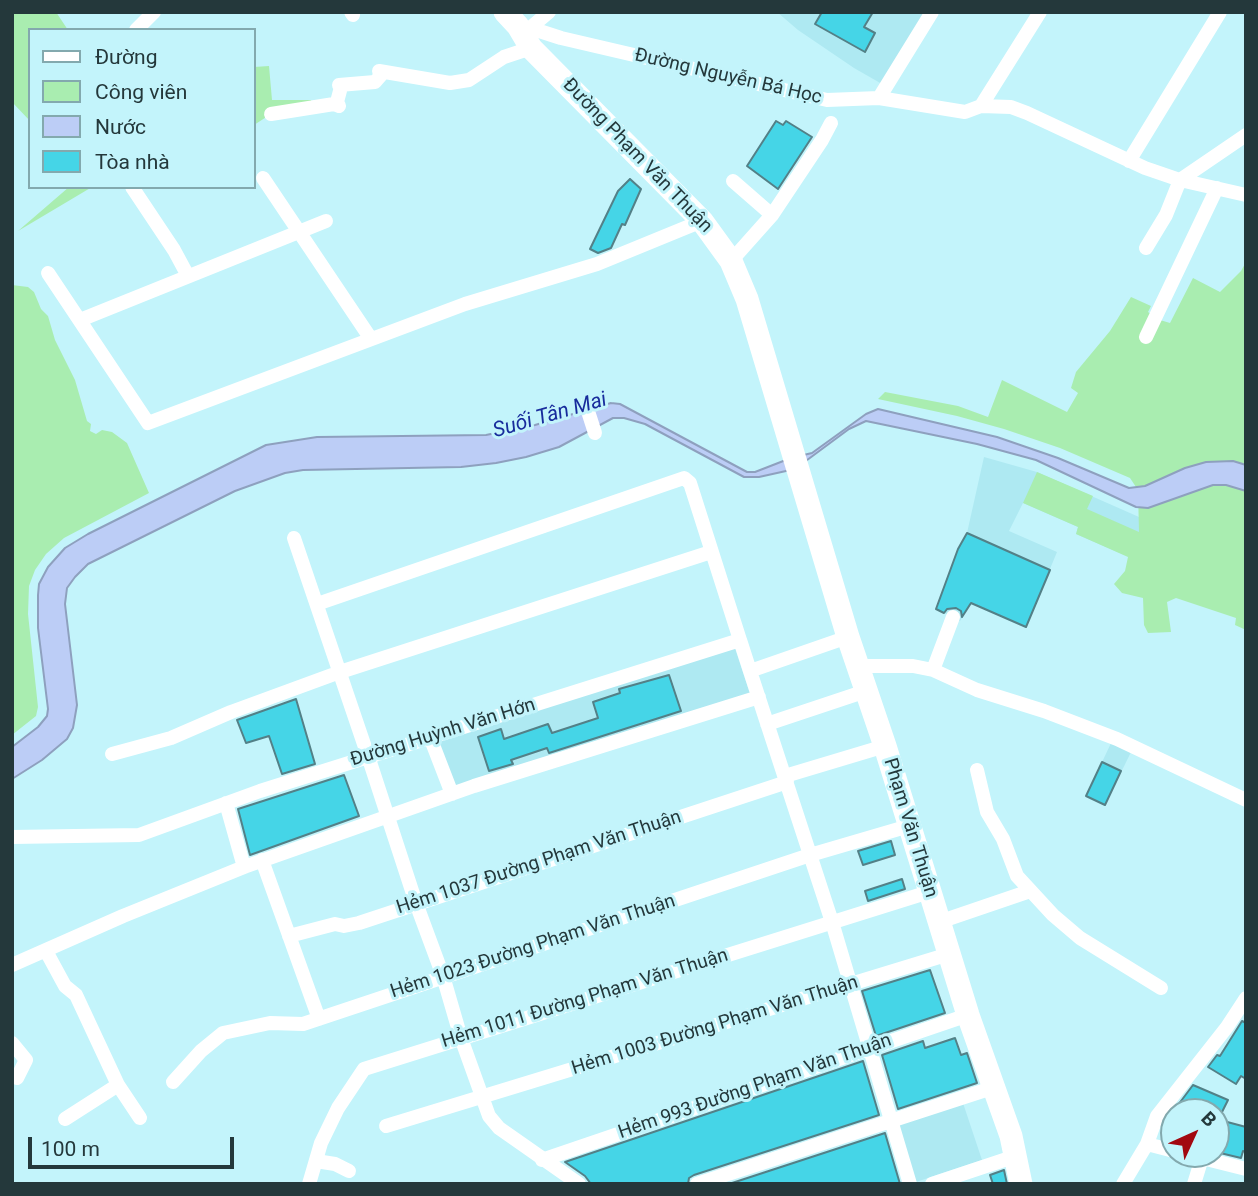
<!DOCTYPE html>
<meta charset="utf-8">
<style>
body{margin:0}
#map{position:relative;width:1258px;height:1196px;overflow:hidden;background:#c3f4fb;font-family:Roboto,sans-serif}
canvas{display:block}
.frame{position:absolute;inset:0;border:14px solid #24383b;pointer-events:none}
.legend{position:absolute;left:28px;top:28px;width:228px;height:161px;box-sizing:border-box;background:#c3f4fb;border:2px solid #83a9ae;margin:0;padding:9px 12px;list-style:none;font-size:21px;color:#24383b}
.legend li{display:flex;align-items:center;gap:14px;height:35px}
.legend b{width:35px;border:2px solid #83a9ae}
.north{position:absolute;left:1160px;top:1098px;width:70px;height:70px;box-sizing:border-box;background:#c3f4fb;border:2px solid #83a9ae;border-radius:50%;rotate:45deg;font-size:19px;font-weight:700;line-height:28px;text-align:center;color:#24383b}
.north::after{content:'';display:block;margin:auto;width:24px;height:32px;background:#a20810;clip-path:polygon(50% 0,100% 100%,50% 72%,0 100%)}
.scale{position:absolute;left:28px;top:1137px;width:206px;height:32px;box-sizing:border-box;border:4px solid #24383b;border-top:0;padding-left:9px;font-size:21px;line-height:24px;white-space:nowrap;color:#24383b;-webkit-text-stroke:5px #c3f4fb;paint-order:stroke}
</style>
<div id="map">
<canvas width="1258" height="1196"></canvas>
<div class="frame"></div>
<ul class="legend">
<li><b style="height:9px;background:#fff"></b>Đường</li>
<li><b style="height:19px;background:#a9edb0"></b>Công viên</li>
<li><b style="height:19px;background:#bccdf6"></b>Nước</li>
<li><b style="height:19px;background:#45d5e7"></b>Tòa nhà</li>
</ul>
<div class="north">B</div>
<div class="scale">100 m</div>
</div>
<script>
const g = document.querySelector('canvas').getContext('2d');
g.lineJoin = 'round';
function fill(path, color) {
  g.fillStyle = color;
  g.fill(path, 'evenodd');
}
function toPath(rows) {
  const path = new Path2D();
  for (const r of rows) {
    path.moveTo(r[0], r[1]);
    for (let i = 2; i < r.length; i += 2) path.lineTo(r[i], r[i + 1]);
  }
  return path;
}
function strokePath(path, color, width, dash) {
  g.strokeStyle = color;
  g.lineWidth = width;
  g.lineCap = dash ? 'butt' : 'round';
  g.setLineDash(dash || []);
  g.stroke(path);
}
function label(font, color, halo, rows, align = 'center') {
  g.font = font + ' Roboto,sans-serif';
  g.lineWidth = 6;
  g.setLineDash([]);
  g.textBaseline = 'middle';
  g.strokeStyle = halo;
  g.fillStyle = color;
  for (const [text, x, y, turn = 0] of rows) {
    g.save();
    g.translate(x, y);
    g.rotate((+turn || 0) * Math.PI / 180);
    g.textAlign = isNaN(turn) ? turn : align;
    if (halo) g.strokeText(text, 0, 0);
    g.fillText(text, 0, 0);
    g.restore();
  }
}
const built = toPath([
 [777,12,926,12,882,84,854,68,798,30],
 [984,457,1037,472,1139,517,1139,532,1129,557,1076,534,1078,527,1023,503,1009,531,1057,552,1026,627,972,603,960,621,936,609,958,549,967,533],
 [734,645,750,694,456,788,437,740],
 [1112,741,1132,750,1105,805,1086,796],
 [963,1103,982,1160,916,1182,896,1125]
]);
const green = toPath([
 [12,12,56,12,68,30,30,30,30,121,12,102],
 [269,66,272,100,311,100,313,106,271,114,254,125,254,67],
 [69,187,92,187,18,231],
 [1246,262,1246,630,1235,625,1236,618,1176,598,1167,602,1171,632,1148,633,1144,625,1143,598,1122,593,1114,584,1125,571,1128,557,1076,534,1078,527,1023,503,1037,472,1093,496,1087,509,1139,532,1138,490,1130,478,1060,448,1004,429,957,416,878,399,885,392,958,406,988,417,1002,380,1067,412,1078,393,1071,388,1076,372,1110,331,1131,297,1151,306,1148,312,1160,320,1170,323,1193,278,1220,292,1241,271],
 [12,285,28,287,34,292,41,309,48,316,55,340,75,380,87,421,91,424,90,431,96,434,102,430,112,432,127,443,149,493,64,538,46,554,35,570,29,586,28,614,38,707,36,716,12,735]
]);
const water = toPath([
 [611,403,620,404,747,472,755,472,791,458,812,453,866,414,878,409,997,437,1058,458,1129,488,1145,486,1185,468,1206,462,1233,461,1246,465,1246,491,1226,485,1213,485,1148,508,1136,507,1036,460,977,444,866,421,849,429,795,469,759,477,744,477,645,424,624,418,613,418,559,447,526,457,496,463,461,467,303,470,285,473,235,491,88,564,75,577,67,588,65,604,77,705,73,728,67,739,42,760,12,779,12,747,38,727,47,716,48,709,38,628,38,595,39,584,48,567,65,548,88,534,266,445,317,437,486,435,535,425,611,403]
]);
const building = toPath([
 [822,12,873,12,864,27,875,33,865,52,815,24,822,12],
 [776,121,783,125,786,121,812,137,778,189,747,166,776,121],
 [630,179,641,189,625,225,622,224,611,248,598,253,590,249,618,191,630,179],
 [967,533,1050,570,1026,627,971,603,962,617,961,611,956,608,947,609,944,613,936,609,958,549,967,533],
 [669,675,681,711,549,753,547,748,511,760,513,764,489,771,478,737,501,729,504,739,548,724,552,733,598,718,593,702,620,693,619,689,669,675],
 [296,699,315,764,282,774,269,736,246,743,237,720,296,699],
 [1102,762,1121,771,1105,805,1086,796,1102,762],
 [344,775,359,816,250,855,238,809,344,775],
 [891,841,895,855,863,865,858,851,891,841],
 [902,879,905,889,868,901,865,891,902,879],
 [930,970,945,1013,876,1036,862,991,930,970],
 [1242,1021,1246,1023,1246,1079,1241,1076,1236,1084,1208,1067,1217,1055,1220,1056,1242,1021],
 [955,1038,961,1055,967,1053,977,1083,898,1109,882,1055,923,1041,925,1048,955,1038],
 [863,1061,879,1115,694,1175,689,1178,688,1184,591,1184,585,1176,565,1162,863,1061],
 [1193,1085,1228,1100,1222,1112,1174,1112,1174,1139,1162,1131,1166,1121,1193,1085],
 [1216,1119,1246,1127,1246,1152,1243,1151,1241,1158,1216,1152,1216,1119],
 [885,1133,900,1184,729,1184,885,1133],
 [1004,1170,1007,1184,993,1184,990,1175,1004,1170]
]);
const minor = toPath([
 [351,12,353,15],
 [530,28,561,38,827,100,879,98,965,112,981,106,1011,107,1027,113,1145,168,1180,180,1246,195],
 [136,30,154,12],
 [879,98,932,12],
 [981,106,1040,12],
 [271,114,334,104,339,106,337,102,341,87,339,85,375,82,382,74,379,71,450,83,469,80,504,57,531,48,530,28,549,12],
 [1129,161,1220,12],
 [263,178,371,339],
 [733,181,772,215],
 [132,187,174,250,188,276],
 [1146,248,1166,215,1180,180,1246,135],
 [731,261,772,215,822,140,831,123],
 [48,273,148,423,465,304,597,264,702,221],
 [80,320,326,221],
 [1146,337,1217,188],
 [586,405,595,433],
 [294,538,368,756,416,903,443,976,461,1038,489,1116,499,1128,579,1184],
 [317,604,684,478,690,483,740,640],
 [859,666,913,666,933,670,977,690,1044,711,1117,739,1246,800],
 [933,670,953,617],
 [750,671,832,922,910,1184],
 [767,724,866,691],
 [430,737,452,794],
 [112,754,171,738,231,712,340,672,711,552],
 [977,770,987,812,1003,839,1017,876,1053,915,1080,938,1161,988],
 [785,776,885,746],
 [226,803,244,867],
 [12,837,139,835,260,791,740,640,750,671,848,637],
 [262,860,319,1019],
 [939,922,1030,891],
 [289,936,335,924,344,926,359,923,787,782],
 [46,951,65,986,76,995,118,1085,140,1118],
 [12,965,123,916,244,867,474,786,759,697],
 [12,1043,26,1060,17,1078],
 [173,1082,201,1051,223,1033,270,1023,303,1024,810,855,909,826],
 [65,1119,118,1085],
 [386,1126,949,954],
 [1147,1144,1157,1116,1227,1027,1246,998],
 [1186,1154,1246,1169],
 [542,1160,968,1015],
 [316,1161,335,1164,349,1171],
 [309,1184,321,1143,338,1108,364,1069,929,892],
 [697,1184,995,1087],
 [932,1184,1016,1156],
 [1123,1184,1147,1144,1174,1151],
 [1194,1184,1202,1158]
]);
const primary = toPath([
 [505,12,518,26,531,48,702,221,731,261,747,299,848,637,885,746,968,1015,1011,1136,1021,1184]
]);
const streetNames = [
 ["Đường Nguyễn Bá Học",728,77,13],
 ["Đường Phạm Văn Thuận",637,156,46],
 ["Đường Huỳnh Văn Hớn",443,733,-17],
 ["Phạm Văn Thuận",910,828,73],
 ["Hẻm 1037 Đường Phạm Văn Thuận",539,863,-18],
 ["Hẻm 1023 Đường Phạm Văn Thuận",533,947,-18],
 ["Hẻm 1011 Đường Phạm Văn Thuận",585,999,-17],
 ["Hẻm 1003 Đường Phạm Văn Thuận",715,1026,-17],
 ["Hẻm 993 Đường Phạm Văn Thuận",755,1087,-19]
];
const waterNames = [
 ["Suối Tân Mai",550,416,-16]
];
fill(built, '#aee9f2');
fill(green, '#a9edb0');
fill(water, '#bccdf6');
strokePath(water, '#8ea0be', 2);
fill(building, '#45d5e7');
strokePath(building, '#538087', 2);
strokePath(minor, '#fff', 14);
strokePath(primary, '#fff', 23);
label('19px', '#24383b', '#c3f4fb', streetNames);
label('italic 21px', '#182c9c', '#c3f4fb', waterNames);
</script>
